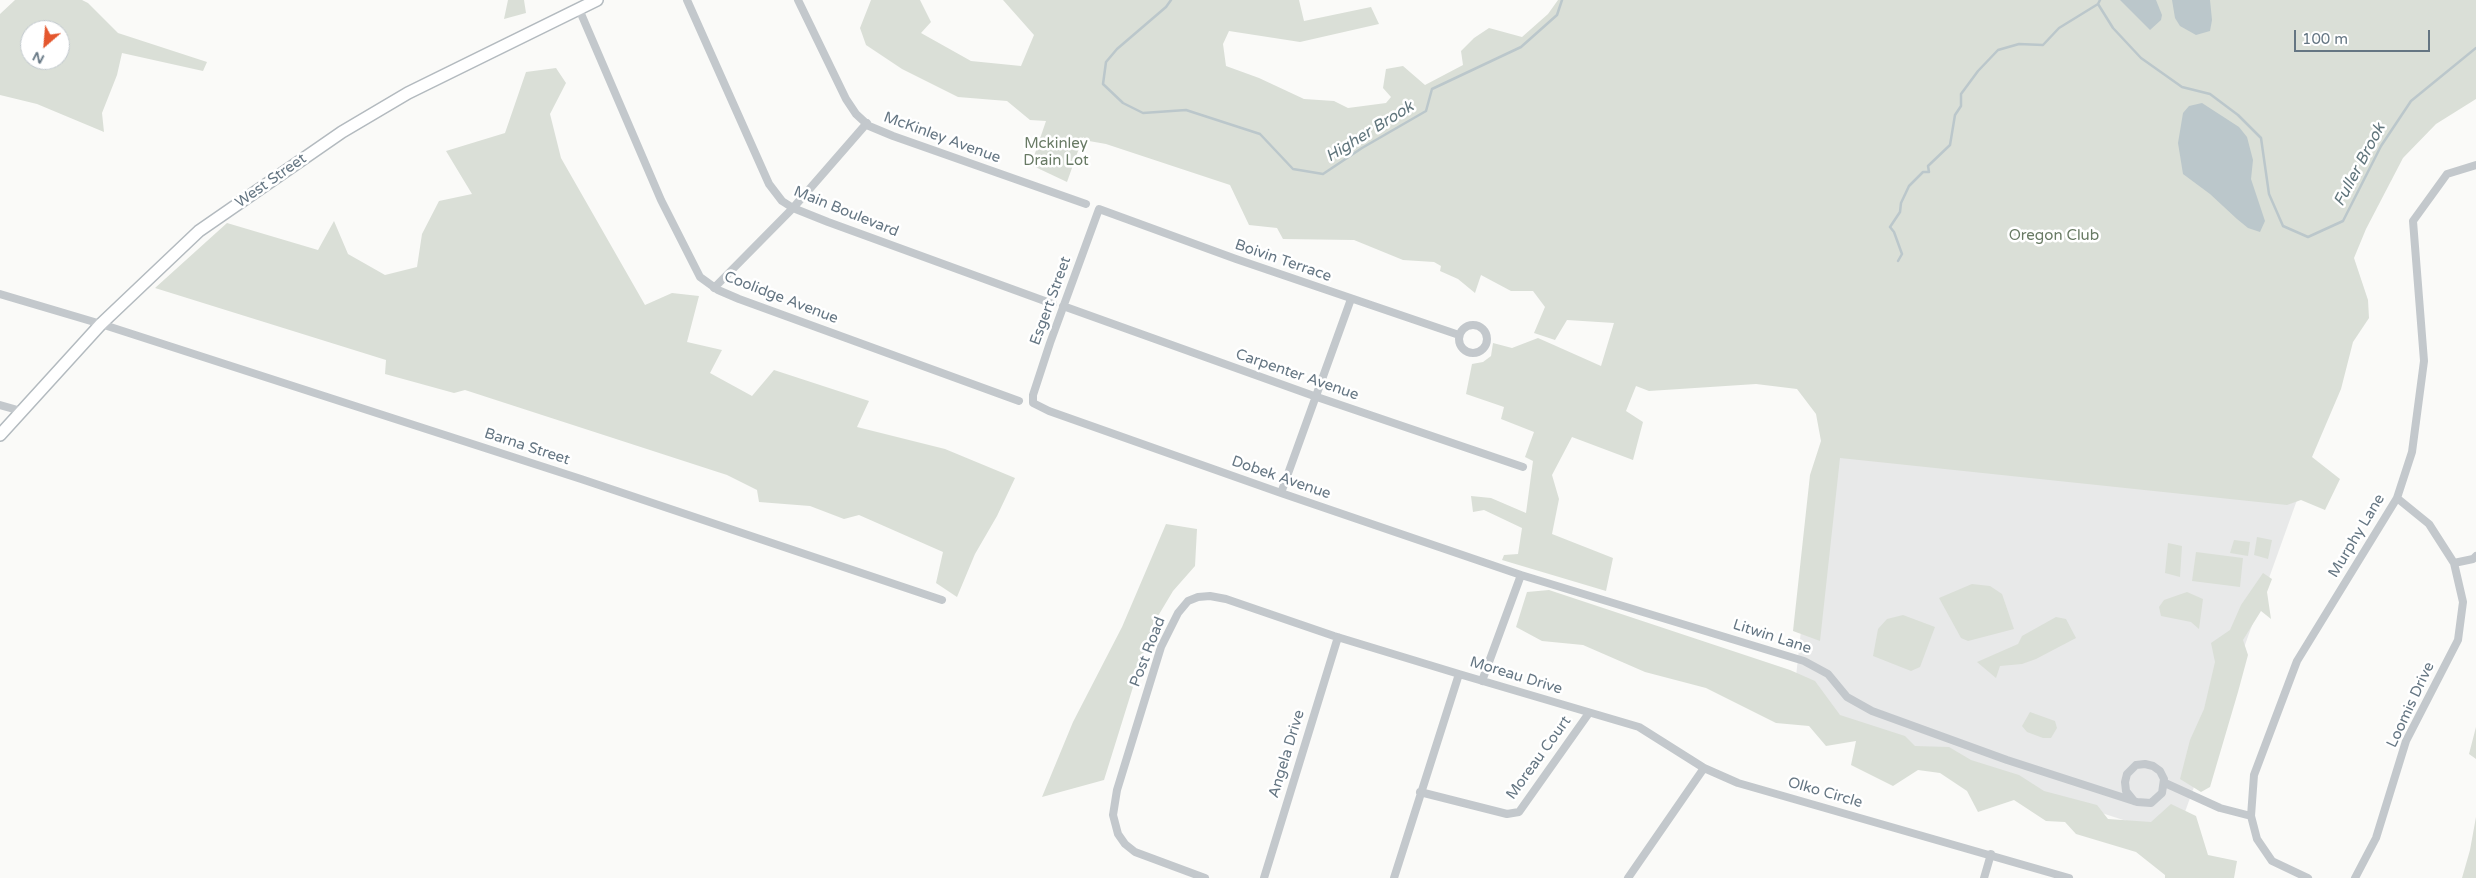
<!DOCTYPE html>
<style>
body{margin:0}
#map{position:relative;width:2476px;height:878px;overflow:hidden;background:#fafaf8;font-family:"Varela Round",sans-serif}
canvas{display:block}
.north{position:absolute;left:20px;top:20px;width:50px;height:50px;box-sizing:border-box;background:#fff;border:1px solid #c1c8cd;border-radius:50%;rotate:207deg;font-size:14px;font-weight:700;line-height:20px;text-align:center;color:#657683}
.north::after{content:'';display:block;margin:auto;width:18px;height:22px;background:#e4572e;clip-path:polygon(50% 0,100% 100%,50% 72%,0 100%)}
.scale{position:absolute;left:2294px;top:30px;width:136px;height:22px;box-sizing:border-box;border:2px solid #657683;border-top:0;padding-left:6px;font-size:15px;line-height:18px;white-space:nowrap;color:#657683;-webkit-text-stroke:4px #fff;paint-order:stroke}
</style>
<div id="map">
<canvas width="2476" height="878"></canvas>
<div class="north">N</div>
<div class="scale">100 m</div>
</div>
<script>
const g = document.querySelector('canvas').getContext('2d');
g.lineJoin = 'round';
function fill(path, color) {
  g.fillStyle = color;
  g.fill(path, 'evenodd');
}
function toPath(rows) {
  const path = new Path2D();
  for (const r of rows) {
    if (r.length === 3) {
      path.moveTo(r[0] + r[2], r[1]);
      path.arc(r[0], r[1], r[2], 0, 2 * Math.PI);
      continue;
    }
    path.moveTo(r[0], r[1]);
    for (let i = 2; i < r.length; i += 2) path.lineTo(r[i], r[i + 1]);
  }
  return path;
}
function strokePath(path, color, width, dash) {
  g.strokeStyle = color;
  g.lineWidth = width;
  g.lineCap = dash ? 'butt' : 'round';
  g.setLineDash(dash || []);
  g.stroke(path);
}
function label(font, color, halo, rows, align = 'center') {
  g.font = font + ' "Varela Round",sans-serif';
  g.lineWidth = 5;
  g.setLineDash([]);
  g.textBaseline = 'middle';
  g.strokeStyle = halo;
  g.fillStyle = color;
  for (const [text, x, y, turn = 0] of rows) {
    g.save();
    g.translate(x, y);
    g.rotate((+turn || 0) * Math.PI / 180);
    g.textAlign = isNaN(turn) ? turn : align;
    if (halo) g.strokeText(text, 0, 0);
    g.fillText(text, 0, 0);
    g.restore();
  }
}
const built = toPath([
 [1821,447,2297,500,2176,837,1792,713]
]);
const green = toPath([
 [15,0,82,0,88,3,118,33,207,62,203,71,122,53,117,75,102,113,104,132,37,104,0,95,0,14],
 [30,30,60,30,60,60,30,60],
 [508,0,524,0,526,13,504,19],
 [871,0,920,0,931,22,921,33,971,61,1021,66,1034,35,1003,0,1299,0,1304,21,1371,7,1379,24,1300,42,1229,31,1223,44,1226,66,1259,78,1304,99,1334,101,1348,108,1386,103,1391,97,1383,88,1386,69,1403,66,1425,85,1463,65,1461,51,1474,38,1489,28,1522,37,1548,14,1558,0,2476,0,2476,99,2436,124,2403,158,2366,229,2354,258,2368,300,2369,318,2353,342,2341,389,2312,457,2340,479,2325,510,2301,500,2287,505,1840,458,1820,641,1793,631,1810,475,1821,441,1816,414,1797,389,1756,384,1649,391,1636,386,1626,411,1643,422,1633,460,1572,437,1552,475,1559,499,1552,534,1613,558,1606,591,1502,560,1504,555,1518,554,1522,528,1484,510,1473,512,1471,496,1491,498,1526,513,1533,461,1525,457,1534,432,1501,419,1504,407,1466,394,1472,364,1483,362,1491,356,1493,343,1512,348,1538,338,1601,366,1614,323,1567,320,1555,340,1534,333,1545,307,1533,291,1511,291,1481,275,1475,293,1458,279,1440,271,1441,266,1434,262,1403,260,1354,240,1283,239,1277,228,1249,225,1230,185,1106,144,1089,141,1083,137,1067,182,1031,165,1046,121,1030,120,1007,101,958,97,902,69,866,45,860,28],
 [556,68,566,83,550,114,561,158,645,305,672,293,699,296,687,342,722,350,710,373,752,396,774,370,869,401,857,427,945,449,1015,478,997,516,975,554,957,597,936,583,943,552,859,515,844,519,810,506,759,502,757,490,727,475,465,390,454,393,385,374,386,360,155,288,227,223,318,250,334,221,348,254,385,275,417,267,422,234,439,201,472,194,446,151,505,133,526,72],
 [1166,524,1197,529,1195,566,1173,591,1152,626,1104,780,1042,797,1073,722,1122,627],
 [2257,537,2272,540,2268,559,2254,555],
 [2234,540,2250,542,2248,556,2230,553],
 [2168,543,2182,546,2180,577,2165,573],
 [2196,552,2243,558,2240,587,2192,581],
 [2263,573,2272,579,2267,592,2271,619,2261,611,2243,640,2248,655,2238,692,2210,787,2201,792,2180,779,2190,740,2204,709,2215,662,2211,643,2230,630,2241,605],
 [1972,584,1990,586,2002,594,2014,629,1968,641,1961,638,1939,598],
 [1549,590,1790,670,1815,681,1840,715,1905,736,1915,746,1949,747,1971,760,2019,775,2044,791,2097,805,2108,819,2151,822,2171,804,2196,816,2208,855,2237,861,2234,878,2165,878,2165,875,2136,852,2076,834,2065,822,2046,821,2014,800,1978,812,1967,791,1940,773,1918,770,1893,786,1851,765,1856,741,1826,746,1809,726,1776,723,1706,688,1645,672,1583,645,1542,641,1516,627,1527,592],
 [2187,592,2203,599,2199,629,2191,622,2161,616,2159,607,2164,600],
 [1903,615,1935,627,1920,667,1911,671,1873,656,1878,629,1887,619],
 [2056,617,2066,619,2076,638,2036,659,2022,664,2000,666,1996,678,1977,662,2018,644,2022,636],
 [2030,712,2055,721,2057,728,2051,738,2043,738,2027,732,2022,726],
 [2476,727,2476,759,2469,754],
 [2476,817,2476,878,2462,878,2470,850]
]);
const water = toPath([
 [2120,0,2156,0,2162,15,2161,20,2150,30],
 [2172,0,2210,0,2212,20,2210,31,2196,35,2180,26,2175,18],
 [2202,103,2239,127,2247,137,2253,160,2251,179,2265,221,2260,232,2248,228,2237,219,2210,194,2183,174,2178,143,2183,113,2189,106]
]);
const stream = toPath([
 [1171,0,1166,7,1117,49,1106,62,1103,84,1123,103,1143,113,1186,110,1260,134,1293,169,1323,174,1362,148,1426,111,1432,89,1521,47,1557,15,1562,0],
 [2100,0,2098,4,2113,28,2141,58,2182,87,2210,94,2238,115,2261,138,2269,194,2283,226,2308,237,2343,221,2381,146,2411,101,2476,48],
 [1898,261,1902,254,1894,232,1890,227,1900,212,1901,203,1909,186,1923,172,1929,172,1928,166,1950,145,1955,115,1961,106,1961,94,1978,71,1998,50,2019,44,2043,45,2059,28,2098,4]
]);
const minor = toPath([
 [687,0,769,184,782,201,793,208,828,222,1053,304],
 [798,0,846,99,856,114,869,126,893,136,1086,204],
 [579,9,661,200,700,277,718,290,739,299,1019,401],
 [714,288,793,208,867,123],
 [0,294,101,324,581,479,942,600],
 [1063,306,1314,396,1523,467],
 [1473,339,14],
 [1459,335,1236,259,1099,209,1050,343,1033,395,1033,403,1049,411,1281,493,1521,575],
 [0,405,21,411],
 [1281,493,1351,299],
 [2397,498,2429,524,2454,563],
 [1482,681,1521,575,1804,661,1828,674,1847,697,1872,711,2007,760,2137,802,2151,803,2162,793,2164,779,2160,771,2153,766,2145,764,2136,765,2127,774,2125,782,2126,791,2134,801],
 [2165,783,2220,808,2251,816],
 [1420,792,1507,814,1519,812,1589,713],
 [1205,878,1135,852,1125,844,1118,834,1113,815,1117,790,1161,647,1178,613,1188,601,1198,597,1210,596,1226,599,1334,636,1459,674],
 [1264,878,1338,637],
 [1394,878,1459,674,1639,727,1704,768],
 [1628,878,1704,768,1738,783,2069,878],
 [1984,878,1991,854],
 [2308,878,2272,861,2257,839,2251,816,2254,775,2297,661,2397,498,2412,452,2424,361,2413,221,2447,174,2476,165],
 [2355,878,2376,838,2406,741,2458,640,2463,602,2454,563,2473,559,2476,556]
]);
const secondary = toPath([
 [0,435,101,324,199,231,342,132,408,93,597,0]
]);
const streetNames = [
 ["McKinley Avenue",942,138,20],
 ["West Street",271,181,-35],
 ["Main Boulevard",846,212,22],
 ["Boivin Terrace",1283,261,19],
 ["Coolidge Avenue",781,298,21],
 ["Esgert Street",1051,301,-70],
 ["Carpenter Avenue",1297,375,19],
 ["Barna Street",527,447,18],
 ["Dobek Avenue",1281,478,19],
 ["Murphy Lane",2357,536,-59],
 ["Litwin Lane",1772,637,18],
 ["Post Road",1148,652,-69],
 ["Moreau Drive",1516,676,17],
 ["Loomis Drive",2411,705,-65],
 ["Angela Drive",1287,754,-73],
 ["Moreau Court",1539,758,-54],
 ["Olko Circle",1825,793,16]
];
const parkNames = [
 ["Mckinley",1056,144],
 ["Drain Lot",1056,161],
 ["Oregon Club",2054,236]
];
const waterNames = [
 ["Higher Brook",1370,132,-32],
 ["Fuller Brook",2360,165,-62]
];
fill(built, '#e8e9e9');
fill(green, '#dadfd7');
fill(water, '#bbc7cb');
strokePath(stream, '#bbc7cb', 2.5);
strokePath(secondary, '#b3babf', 14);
strokePath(minor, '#c3c8cc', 8);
strokePath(secondary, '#fff', 11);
label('15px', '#657683', '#fff', streetNames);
label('15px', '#687a64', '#fff', parkNames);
label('italic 16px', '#60757c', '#fff', waterNames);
</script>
